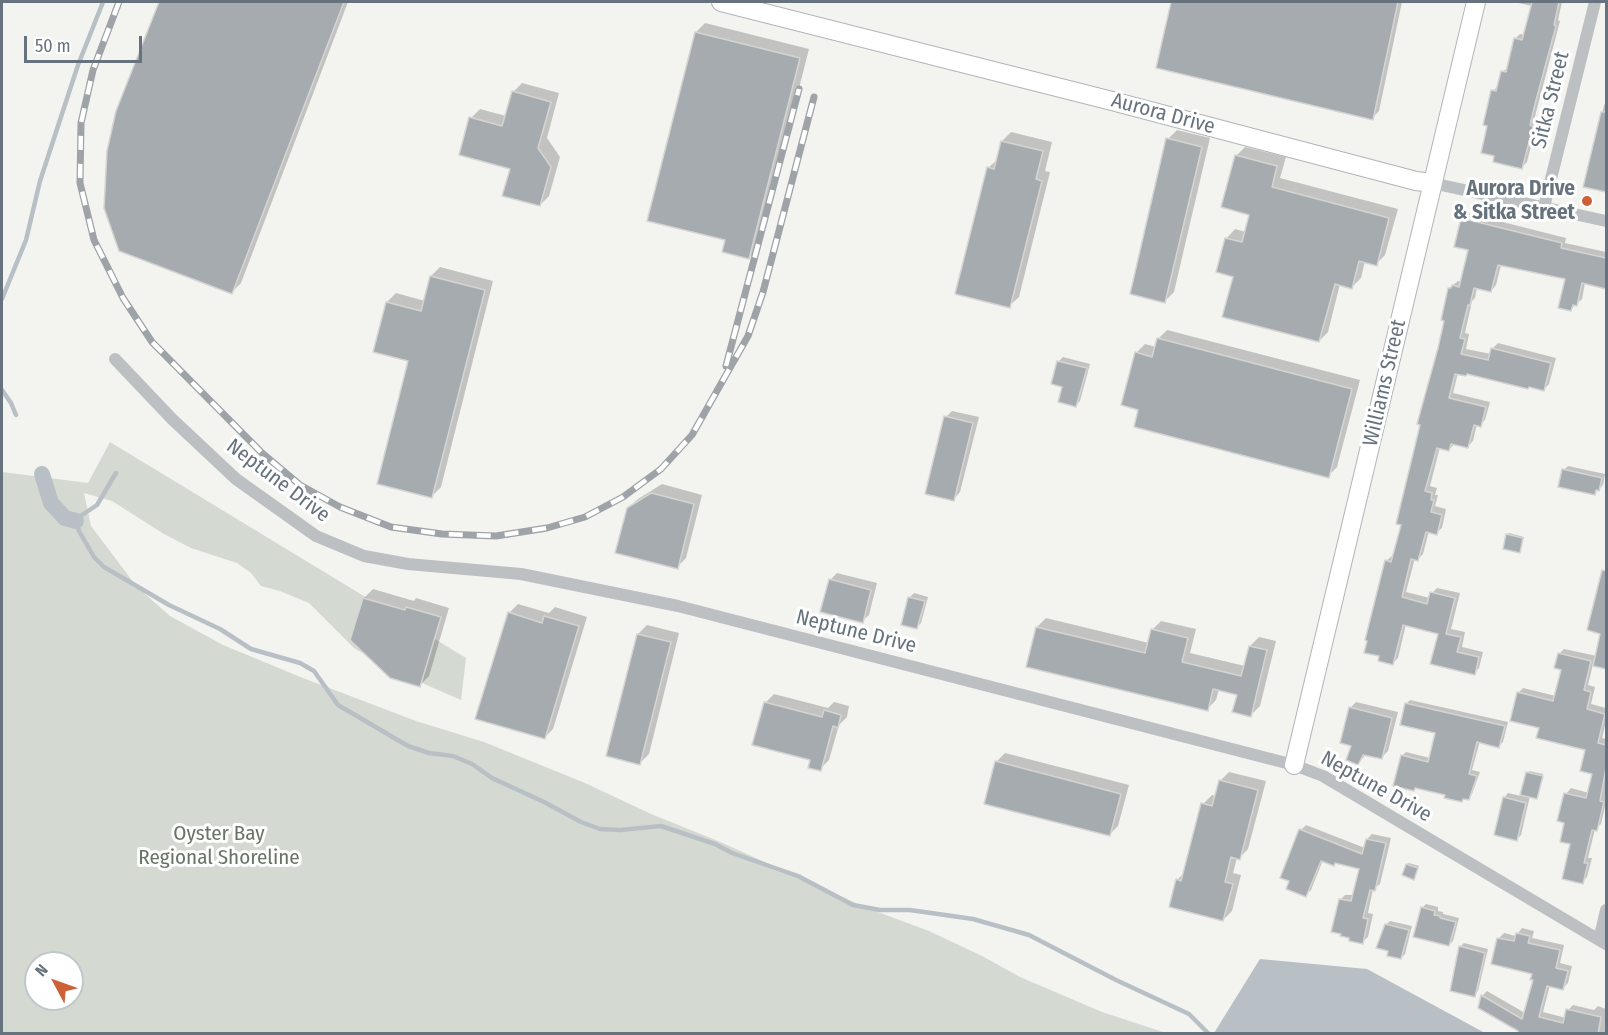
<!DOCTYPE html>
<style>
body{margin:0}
#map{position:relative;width:1608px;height:1035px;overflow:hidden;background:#f3f3f0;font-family:"Fira Sans Condensed",sans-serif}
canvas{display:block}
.frame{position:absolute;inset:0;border:3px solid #66727d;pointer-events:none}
.north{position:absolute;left:24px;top:951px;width:60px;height:60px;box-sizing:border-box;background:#fff;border:2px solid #c2c7cb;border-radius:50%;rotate:311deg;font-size:16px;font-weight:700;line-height:24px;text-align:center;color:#66727d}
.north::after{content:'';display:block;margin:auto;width:21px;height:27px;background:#cc6037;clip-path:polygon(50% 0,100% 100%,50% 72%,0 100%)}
.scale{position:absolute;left:24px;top:36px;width:118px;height:27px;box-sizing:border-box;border:3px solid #66727d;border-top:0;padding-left:8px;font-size:18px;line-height:21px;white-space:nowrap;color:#66727d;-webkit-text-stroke:4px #fff;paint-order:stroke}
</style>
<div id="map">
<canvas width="1608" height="1035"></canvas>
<div class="frame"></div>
<div class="north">N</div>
<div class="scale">50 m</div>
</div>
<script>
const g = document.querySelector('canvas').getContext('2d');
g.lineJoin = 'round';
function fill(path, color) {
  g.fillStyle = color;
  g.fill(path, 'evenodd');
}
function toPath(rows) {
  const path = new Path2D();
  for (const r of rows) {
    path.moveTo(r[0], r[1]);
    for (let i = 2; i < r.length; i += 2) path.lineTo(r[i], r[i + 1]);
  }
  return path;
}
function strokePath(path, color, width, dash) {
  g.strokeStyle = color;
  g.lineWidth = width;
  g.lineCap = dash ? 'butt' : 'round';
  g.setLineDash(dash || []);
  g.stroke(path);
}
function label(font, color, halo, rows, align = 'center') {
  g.font = font + ' "Fira Sans Condensed",sans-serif';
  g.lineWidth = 6;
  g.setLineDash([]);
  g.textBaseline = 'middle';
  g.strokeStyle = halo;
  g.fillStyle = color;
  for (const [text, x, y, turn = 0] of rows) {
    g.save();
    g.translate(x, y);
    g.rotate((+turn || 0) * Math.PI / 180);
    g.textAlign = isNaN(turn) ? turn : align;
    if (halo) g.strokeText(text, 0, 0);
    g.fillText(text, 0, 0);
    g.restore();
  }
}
const green = toPath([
 [110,442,466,658,461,700,390,669,354,648,309,603,280,591,261,586,251,573,237,563,191,548,164,534,112,501,84,493,91,526,137,587,170,616,223,645,303,678,416,721,484,742,585,783,651,814,718,841,867,908,929,931,982,956,1020,977,1102,1012,1166,1033,2,1034,2,472,88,483],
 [36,963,72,963,72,999,36,999]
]);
const water = toPath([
 [1260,959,1367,969,1485,1033,1214,1033]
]);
const shadow = toPath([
 [160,2,348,2,241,283,232,292,118,112],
 [1173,2,1402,2,1379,111,1372,118,1157,66],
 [1514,2,1562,2,1558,20,1560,21,1534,120,1537,122,1527,162,1522,167,1496,155,1489,125,1493,91,1499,85,1502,72,1509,67,1515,39,1520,34,1525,35,1532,6],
 [705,23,809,49,758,249,749,258,696,32],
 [522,83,559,93,547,138,560,157,549,196,540,205,471,118,480,109,506,116,513,92],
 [1606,103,1606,190,1585,185,1604,105],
 [1177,130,1210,138,1174,292,1165,301,1168,139],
 [1011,132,1052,142,1045,171,1050,172,1019,297,1009,306,988,168,998,159,1002,141],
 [1245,147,1286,157,1280,178,1398,209,1385,255,1376,264,1365,261,1361,278,1352,287,1340,284,1328,332,1319,341,1235,276,1226,239,1235,229,1246,232,1251,214,1236,156],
 [1467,213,1566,238,1565,243,1606,252,1606,287,1585,283,1582,299,1571,309,1566,278,1501,265,1496,285,1491,291,1477,288,1475,298,1472,301,1465,333,1469,334,1466,349,1491,354,1492,349,1498,343,1556,358,1549,384,1544,389,1468,372,1458,373,1453,393,1490,402,1485,420,1480,425,1477,424,1473,441,1467,447,1455,443,1449,450,1440,447,1430,486,1437,488,1435,495,1438,495,1435,506,1446,509,1442,528,1436,533,1429,531,1423,554,1418,559,1415,558,1406,592,1430,598,1432,593,1437,588,1460,593,1451,629,1465,632,1462,647,1483,652,1479,668,1474,673,1440,632,1406,624,1398,658,1393,663,1386,561,1392,556,1394,556,1440,348,1449,288,1458,281,1462,282,1470,248,1462,218],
 [440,267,493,281,441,487,432,496,410,360,387,302,396,293,425,301,431,276],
 [1167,330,1360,380,1337,467,1328,476,1140,409,1136,353,1145,344,1156,347,1158,339],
 [1063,357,1090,364,1080,401,1076,405,1064,386,1058,362],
 [952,411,979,417,960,492,954,499,946,417],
 [1568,466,1605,474,1603,485,1595,493,1564,470],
 [662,484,702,495,686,558,677,567,628,508,638,499],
 [1509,533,1524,537,1520,551,1507,535],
 [837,573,877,583,869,615,862,621,830,580],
 [1606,575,1606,668,1593,664,1588,685,1595,687,1591,704,1606,708,1606,721,1602,738,1606,739,1605,797,1606,797,1606,802,1601,824,1595,829,1588,858,1592,858,1587,877,1582,882,1566,822,1566,794,1571,788,1589,793,1593,773,1587,749,1541,727,1518,693,1523,688,1556,696,1563,669,1559,654,1564,649,1597,656,1602,633,1601,581],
 [373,589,414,601,416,598,449,608,429,676,420,685,364,598],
 [914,593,928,597,921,623,917,627,909,598],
 [518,604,549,613,555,607,587,617,553,729,544,738,509,613],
 [1046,618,1149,643,1152,630,1161,621,1196,629,1190,653,1245,666,1250,646,1259,637,1276,641,1260,706,1251,715,1239,694,1219,689,1216,700,1207,709,1037,627],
 [647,625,679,633,649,754,640,763,638,634],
 [774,694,828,708,834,702,849,706,847,717,839,725,829,760,820,769,765,703],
 [1410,700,1508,722,1503,742,1499,746,1480,741,1472,770,1480,772,1472,794,1468,798,1416,787,1414,789,1402,756,1406,752,1430,758,1436,732,1406,704],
 [1356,702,1398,712,1388,751,1381,758,1366,754,1358,764,1353,745,1350,708],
 [1005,753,1129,785,1118,826,1109,835,996,762],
 [1529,771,1543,774,1538,796,1537,797,1530,796,1521,835,1517,839,1504,798,1508,793,1521,796],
 [1229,772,1266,781,1248,849,1239,858,1237,858,1233,873,1241,875,1232,911,1223,920,1177,880,1184,873,1203,804,1212,795,1216,796,1220,781],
 [1306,825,1365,848,1367,839,1372,834,1391,838,1380,884,1373,889,1368,913,1373,914,1368,937,1362,942,1340,900,1345,895,1354,895,1360,868,1336,862,1334,864,1323,860,1311,890,1306,895,1301,830],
 [1409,863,1419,866,1414,878,1407,864],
 [1426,904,1438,907,1438,911,1443,912,1443,914,1459,918,1453,941,1449,945,1422,908],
 [1390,921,1412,926,1405,954,1401,958,1386,925],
 [1522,928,1534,931,1532,938,1564,945,1560,963,1572,966,1568,983,1563,988,1550,985,1543,1012,1566,1018,1568,1010,1573,1005,1594,1010,1598,1006,1606,1009,1606,1034,1523,1034,1480,1007,1483,995,1487,991,1525,1013,1534,979,1534,972,1499,938,1504,933,1516,936],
 [1464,943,1488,949,1478,991,1474,995,1460,947]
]);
const stream = toPath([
 [2,299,26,240,40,181,78,65,103,2],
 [2,390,11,403,16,415],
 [116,473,97,505,79,517,76,521,79,531,94,557,104,567,169,605,220,629,251,649,300,663,314,671,338,705,408,746,429,753,453,756,472,764,492,778,544,802,581,822,600,829,620,830,661,826,715,844,732,853,798,876,853,905,880,910,910,910,973,919,1029,935,1116,980,1189,1014,1209,1034]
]);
const canal = toPath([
 [42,474,51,503,65,518,76,521]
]);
const building = toPath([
 [159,2,344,2,232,294,119,251,104,208,107,151,116,111,159,2],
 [1171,2,1398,2,1373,120,1156,68,1171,2],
 [1532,2,1559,2,1554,25,1556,26,1535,104,1530,125,1533,127,1522,169,1493,162,1494,156,1481,153,1487,126,1483,125,1491,90,1496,91,1501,71,1506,72,1514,38,1522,40,1532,2],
 [695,32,800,58,749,259,722,252,725,240,647,221,695,32],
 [512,91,551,102,538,148,551,167,540,206,502,196,510,169,459,155,469,117,502,126,512,91],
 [1601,112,1606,112,1606,192,1583,187,1601,112],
 [1166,138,1202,147,1165,303,1130,294,1166,138],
 [1001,141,1043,151,1036,179,1042,181,1010,308,955,294,987,167,994,169,1001,141],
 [1235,155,1277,166,1272,187,1389,218,1377,266,1359,261,1352,289,1335,284,1319,342,1222,317,1233,277,1216,272,1225,238,1242,242,1249,215,1221,207,1235,155],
 [1461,218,1562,243,1561,248,1606,258,1606,289,1582,283,1577,306,1573,305,1571,311,1558,308,1565,279,1498,265,1491,292,1474,288,1470,305,1468,305,1460,338,1465,339,1461,354,1488,360,1491,348,1551,363,1544,391,1529,387,1528,389,1467,374,1466,376,1455,374,1449,398,1486,407,1481,427,1474,425,1468,448,1451,444,1449,451,1437,448,1425,491,1432,493,1431,500,1434,500,1431,512,1442,515,1437,535,1426,532,1418,561,1411,559,1402,597,1427,604,1430,592,1455,598,1446,634,1461,637,1457,652,1479,657,1475,675,1430,664,1438,634,1403,625,1393,665,1378,661,1379,656,1364,653,1367,641,1365,640,1385,560,1391,562,1401,525,1396,524,1420,425,1417,424,1438,348,1444,321,1441,320,1448,288,1451,288,1452,285,1459,287,1468,250,1454,247,1461,218],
 [430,276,485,290,432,498,377,484,408,361,373,352,386,302,421,311,430,276],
 [1157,338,1352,389,1329,478,1134,427,1138,410,1121,405,1135,352,1152,357,1157,338],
 [1057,361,1087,368,1076,407,1058,402,1062,387,1051,384,1057,361],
 [944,416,973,423,954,501,925,494,944,416],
 [1562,469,1602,478,1599,491,1596,490,1595,495,1558,487,1562,469],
 [651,493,694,504,678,569,615,553,627,508,651,493],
 [1506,534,1523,538,1520,553,1503,549,1506,534],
 [1602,570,1606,571,1606,669,1593,666,1600,634,1587,630,1602,570],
 [829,579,871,590,863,623,820,612,829,579],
 [908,597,925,601,917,629,901,625,908,597],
 [363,598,405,610,406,607,441,617,420,687,390,678,350,640,363,598],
 [508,612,542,623,544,616,579,626,545,739,475,719,508,612],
 [1036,627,1145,653,1151,629,1188,638,1182,662,1241,676,1249,646,1267,650,1251,717,1232,712,1237,695,1213,689,1208,711,1026,667,1036,627],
 [637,634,671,642,640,765,606,756,637,634],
 [1558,653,1591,661,1584,690,1591,692,1587,709,1605,714,1598,743,1606,745,1606,768,1600,801,1604,802,1597,831,1592,830,1584,863,1588,863,1583,884,1562,879,1570,844,1560,842,1564,823,1557,821,1564,793,1586,798,1592,774,1580,771,1585,750,1536,738,1539,728,1510,721,1517,692,1553,701,1561,670,1554,668,1558,653],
 [764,702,822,717,824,710,841,715,838,728,833,726,821,771,808,768,810,760,752,745,764,702],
 [1405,703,1505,726,1499,748,1477,742,1469,774,1477,776,1469,800,1463,799,1462,802,1444,798,1445,795,1415,788,1414,791,1393,786,1401,755,1428,762,1435,733,1400,725,1405,703],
 [1349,707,1392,718,1382,759,1363,755,1358,765,1346,760,1351,746,1340,743,1349,707],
 [995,761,1121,794,1110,836,984,804,995,761],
 [1526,772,1543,776,1537,799,1520,795,1526,772],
 [1219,780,1258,790,1240,860,1231,857,1225,882,1233,884,1223,921,1169,907,1176,879,1181,881,1201,803,1212,806,1219,780],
 [1503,797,1526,803,1517,841,1494,835,1503,797],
 [1299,829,1362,854,1366,839,1386,843,1375,891,1370,890,1363,918,1368,919,1363,944,1349,941,1349,938,1340,936,1341,934,1331,932,1339,899,1351,901,1359,869,1335,863,1334,866,1321,861,1306,897,1286,889,1289,881,1280,878,1299,829],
 [1406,864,1418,868,1414,880,1402,875,1406,864],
 [1421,907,1435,911,1434,915,1440,916,1440,918,1456,922,1449,946,1413,937,1421,907],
 [1385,924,1409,930,1401,959,1387,956,1388,951,1376,948,1385,924],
 [1516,933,1530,936,1528,943,1560,950,1556,968,1568,971,1563,990,1547,986,1539,1017,1563,1023,1566,1009,1601,1017,1598,1034,1518,1034,1518,1031,1478,1008,1481,995,1522,1019,1533,980,1530,980,1532,974,1491,964,1497,938,1514,941,1516,933],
 [1459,946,1485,953,1475,997,1450,991,1459,946]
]);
const street = toPath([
 [1432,183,1606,221],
 [1544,207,1595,2],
 [115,359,172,419,236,479,316,536,364,556,408,564,521,574,678,606,1294,765,1323,776,1606,944],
 [1599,940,1606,910]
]);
const secondary = toPath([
 [721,2,1112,101,1416,181,1432,183],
 [1294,765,1476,2]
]);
const rail = toPath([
 [119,2,93,70,81,123,80,183,94,240,123,298,152,342,262,453,300,485,340,507,391,527,442,534,496,536,547,528,585,517,623,497,661,469,692,435,748,336,763,292,814,97],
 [726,366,799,89]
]);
const markers = [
 [1587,201,6,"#cc6037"]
];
const streetNames = [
 ["Sitka Street",1551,100,-76],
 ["Aurora Drive",1163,114,15],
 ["Williams Street",1385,383,-77],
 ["Neptune Drive",278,481,37],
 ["Neptune Drive",856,632,14],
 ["Neptune Drive",1376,787,29]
];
const poiNames = [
 ["Aurora Drive",1575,189],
 ["& Sitka Street",1575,213]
];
const parkNames = [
 ["Oyster Bay",219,834],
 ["Regional Shoreline",219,858]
];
fill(green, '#d4d9d1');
fill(water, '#b8c0c5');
fill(shadow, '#0003');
strokePath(stream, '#b8c0c5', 4.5);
strokePath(canal, '#b8c0c5', 16);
fill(building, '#a5abaf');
strokePath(building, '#d4d4d3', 1.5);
strokePath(secondary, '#b1b5b9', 20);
strokePath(street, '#bdc0c3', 12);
strokePath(secondary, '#fff', 18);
strokePath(rail, '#9ea3a8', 7);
strokePath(rail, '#fff', 4.5, [14]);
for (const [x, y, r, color] of markers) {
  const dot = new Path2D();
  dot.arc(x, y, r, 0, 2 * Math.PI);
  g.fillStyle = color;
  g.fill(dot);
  strokePath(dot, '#fff', 2);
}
label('21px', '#66727d', '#fff', streetNames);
label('bold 21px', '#66727d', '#fff', poiNames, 'right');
label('21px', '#677564', '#fff', parkNames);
</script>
